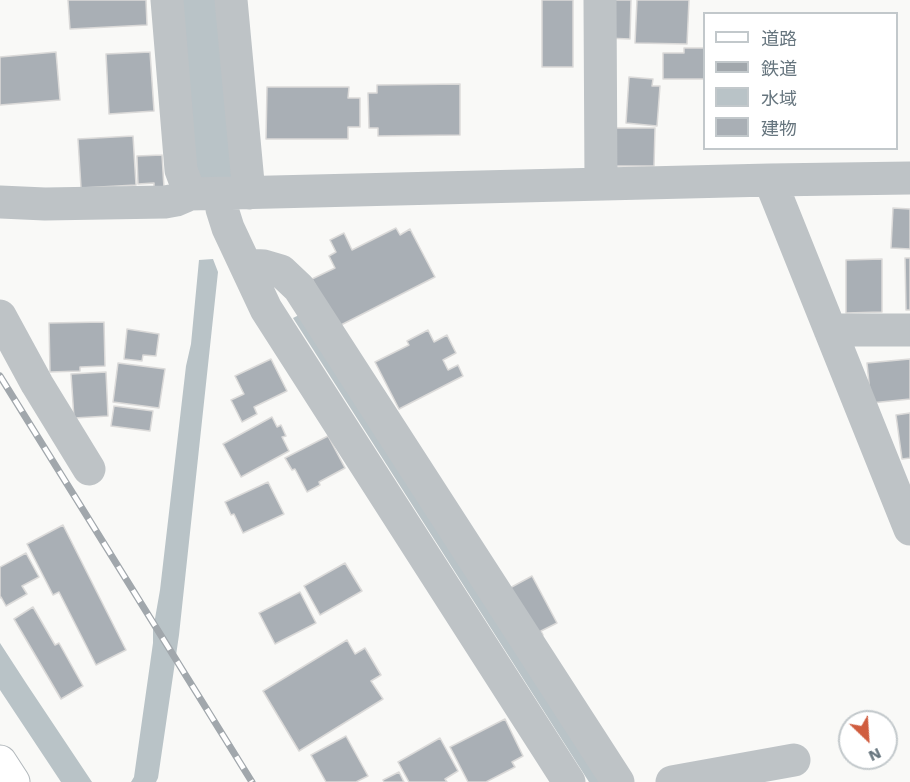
<!DOCTYPE html>
<meta charset="utf-8">
<style>
body{margin:0}
#map{position:relative;width:910px;height:782px;overflow:hidden;background:#f9f9f7;font-family:"Work Sans","Noto Sans JP",sans-serif}
canvas{display:block}
.legend{position:absolute;left:703px;top:12px;width:195px;height:138px;box-sizing:border-box;background:#fff;border:2px solid #c2c8cb;margin:0;padding:8px 10px;list-style:none;font-size:18px;color:#66757e}
.legend li{display:flex;align-items:center;gap:12px;height:30px}
.legend b{width:30px;border:2px solid #c2c8cb}
.north{position:absolute;left:838px;top:710px;width:60px;height:60px;box-sizing:border-box;background:#fff;border:2px solid #c2c8cb;border-radius:50%;rotate:155deg;font-size:16px;font-weight:700;line-height:24px;text-align:center;color:#66757e}
.north::after{content:'';display:block;margin:auto;width:21px;height:27px;background:#d05d3f;clip-path:polygon(50% 0,100% 100%,50% 72%,0 100%)}
</style>
<div id="map">
<canvas width="910" height="782"></canvas>
<ul class="legend">
<li><b style="height:8px;background:#fff"></b>道路</li>
<li><b style="height:8px;background:#a1a7ac"></b>鉄道</li>
<li><b style="height:16px;background:#b9c3c7"></b>水域</li>
<li><b style="height:16px;background:#a9afb5"></b>建物</li>
</ul>
<div class="north">N</div>
</div>
<script>
const g = document.querySelector('canvas').getContext('2d');
g.lineJoin = 'round';
function fill(path, color) {
  g.fillStyle = color;
  g.fill(path, 'evenodd');
}
function toPath(rows) {
  const path = new Path2D();
  for (const r of rows) {
    path.moveTo(r[0], r[1]);
    for (let i = 2; i < r.length; i += 2) path.lineTo(r[i], r[i + 1]);
  }
  return path;
}
function strokePath(path, color, width, dash) {
  g.strokeStyle = color;
  g.lineWidth = width;
  g.lineCap = dash ? 'butt' : 'round';
  g.setLineDash(dash || []);
  g.stroke(path);
}
const water = toPath([
 [213,259,218,272,179,635,158,778,156,782,131,782,134,777,153,643,153,630,160,590,186,366,191,344,199,260],
 [301,314,601,782,589,782,293,318],
 [0,643,26,683,92,782,61,782,0,690]
]);
const stream = toPath([
 [188,0,204,175,222,175]
]);
const river = toPath([
 [207,0,222,175]
]);
const building = toPath([
 [68,0,146,0,147,25,70,29,68,0],
 [542,0,573,0,573,67,542,67,542,0],
 [606,0,631,0,630,39,606,38,606,0],
 [637,0,689,0,687,44,635,43,637,0],
 [684,48,704,48,704,79,663,79,663,53,684,53,684,48],
 [56,52,60,100,0,105,0,57,56,52],
 [150,52,154,111,109,114,106,54,150,52],
 [629,77,653,79,652,86,660,86,657,126,626,123,629,77],
 [460,84,460,135,378,136,378,128,369,128,368,93,377,93,377,85,460,84],
 [267,87,349,87,348,98,360,98,360,127,348,127,348,139,266,139,267,87],
 [608,128,655,128,654,166,608,166,608,128],
 [133,136,136,185,81,188,78,139,133,136],
 [162,155,164,188,154,189,154,183,138,184,137,156,162,155],
 [893,208,910,209,910,249,891,248,893,208],
 [396,228,400,235,410,229,435,277,337,327,312,279,335,268,329,256,336,252,330,240,344,233,352,250,396,228],
 [905,258,910,258,910,310,906,310,905,258],
 [882,259,882,312,846,313,846,260,882,259],
 [104,322,105,366,80,367,80,371,50,372,49,323,104,322],
 [127,329,159,334,156,356,143,355,142,361,124,359,127,329],
 [428,330,434,342,447,335,456,353,443,360,448,370,458,365,463,376,399,409,375,362,409,345,407,341,428,330],
 [271,359,287,391,254,407,257,414,242,422,231,400,244,394,235,376,271,359],
 [910,359,910,399,871,403,867,363,910,359],
 [118,363,165,369,159,408,113,402,118,363],
 [106,372,108,416,74,418,71,374,106,372],
 [114,406,153,411,150,431,111,426,114,406],
 [910,413,910,458,902,459,896,415,910,413],
 [272,417,277,427,281,425,286,436,282,437,289,451,241,477,223,444,272,417],
 [328,436,345,468,319,482,320,485,307,492,295,469,292,470,285,458,328,436],
 [268,482,284,514,243,533,234,514,231,515,225,502,268,482],
 [63,525,126,650,96,665,59,592,53,595,27,544,63,525],
 [26,553,39,577,22,586,27,594,6,606,1,597,0,598,0,567,26,553],
 [345,563,362,591,320,615,304,586,345,563],
 [532,576,557,623,541,631,543,635,535,640,508,589,532,576],
 [300,592,316,623,275,644,259,613,300,592],
 [33,607,55,645,59,643,83,686,61,699,14,619,33,607],
 [347,640,355,654,365,648,381,675,371,681,383,699,299,751,263,691,347,640],
 [505,719,523,756,512,762,515,767,486,782,468,782,450,747,505,719],
 [346,736,368,776,356,782,326,782,311,755,346,736],
 [440,738,458,771,445,779,447,782,409,782,398,762,440,738],
 [399,772,404,782,384,782,383,780,399,772]
]);
const street = toPath([
 [167,0,181,170,190,194],
 [231,0,249,193],
 [600,0,601,184],
 [770,180,910,529],
 [221,194,222,209,228,228,266,309,569,782],
 [0,202,45,204,165,202,176,200,190,194,770,180,910,178],
 [246,265,264,266,281,271,299,288,618,782],
 [0,316,37,384,89,469],
 [830,330,910,330],
 [672,782,794,760]
]);
const secondary = toPath([
 [0,762,13,782]
]);
const rail = toPath([
 [0,376,252,782]
]);
fill(water, '#b9c3c7');
strokePath(stream, '#b9c3c7', 9);
strokePath(river, '#b9c3c7', 58);
fill(building, '#a9afb5');
strokePath(building, '#dbdad9', 1.5);
strokePath(secondary, '#b1b7bb', 35);
strokePath(street, '#bec3c6', 33);
strokePath(secondary, '#fff', 33);
strokePath(rail, '#a1a7ac', 7);
strokePath(rail, '#fff', 4.5, [14]);
</script>
